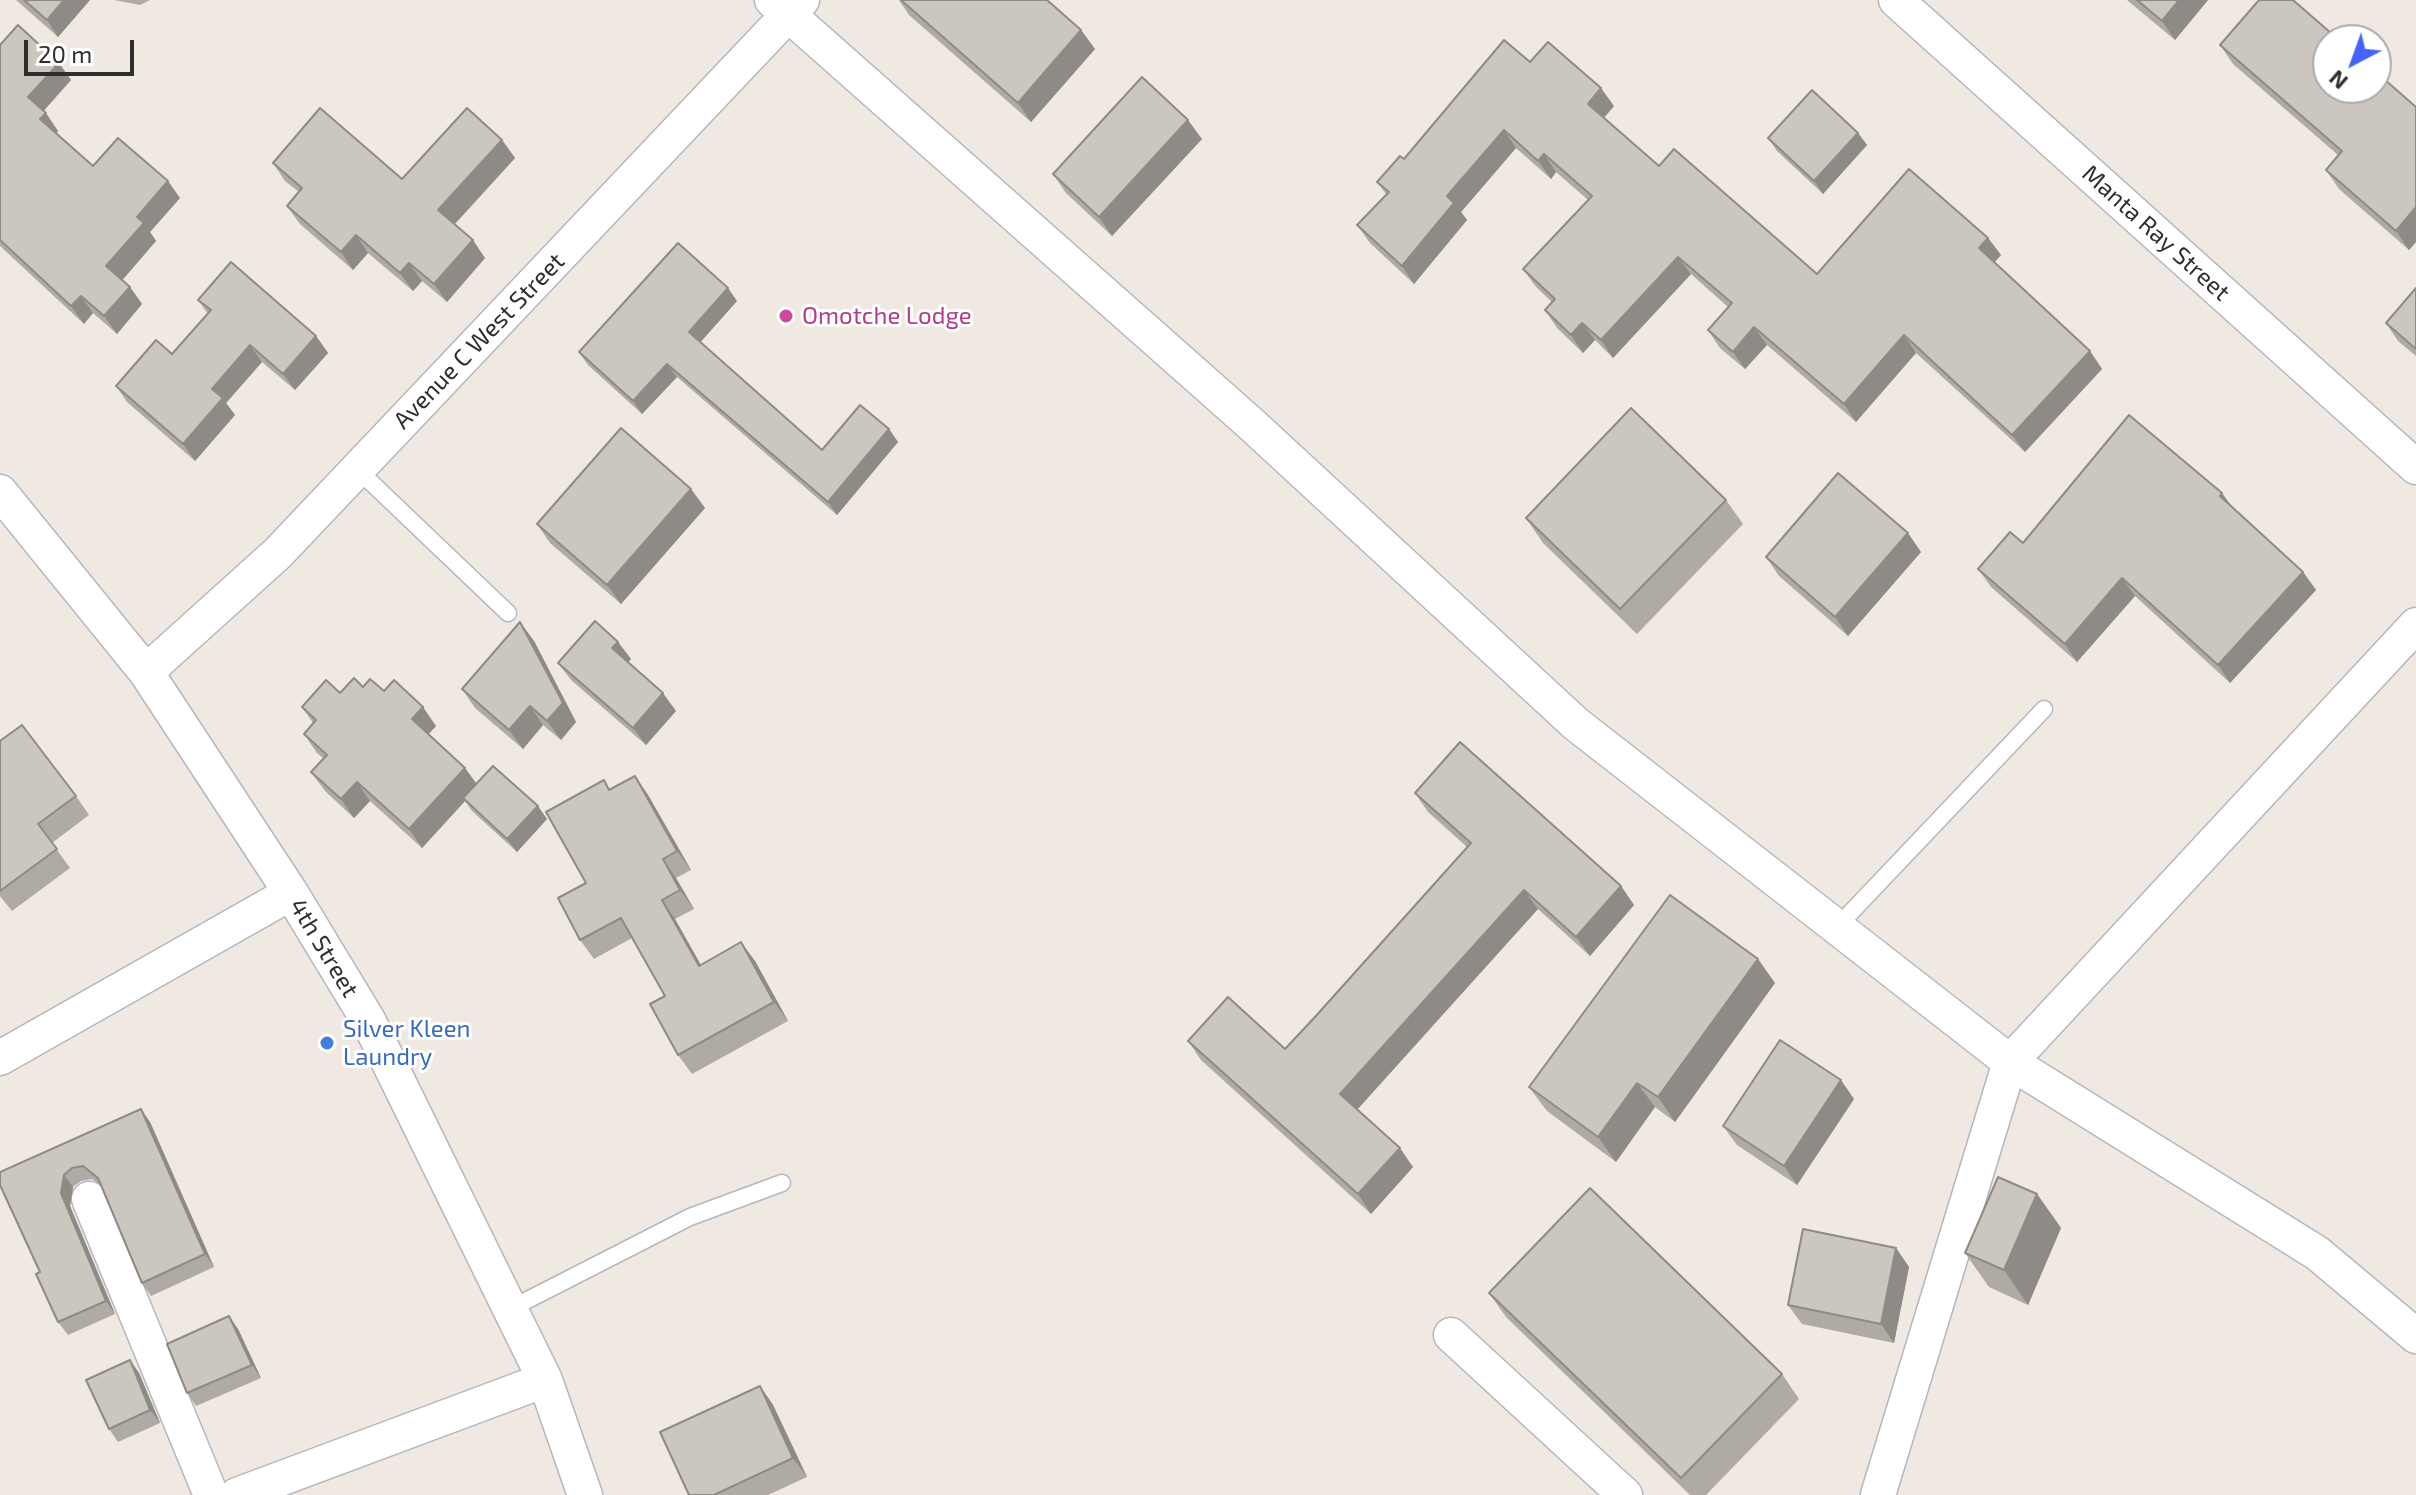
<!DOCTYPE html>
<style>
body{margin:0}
#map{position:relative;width:2416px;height:1495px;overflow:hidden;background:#efe9e1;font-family:"Exo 2",sans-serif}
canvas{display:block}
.north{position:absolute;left:2312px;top:24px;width:80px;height:80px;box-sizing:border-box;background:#fff;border:2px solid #ababab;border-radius:50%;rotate:221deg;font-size:22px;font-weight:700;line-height:32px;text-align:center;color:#2e2e2e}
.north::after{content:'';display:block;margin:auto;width:28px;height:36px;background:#4264fb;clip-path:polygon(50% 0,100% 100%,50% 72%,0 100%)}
.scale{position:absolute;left:24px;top:40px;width:110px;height:36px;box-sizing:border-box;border:4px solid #2e2e2e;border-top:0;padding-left:10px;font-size:24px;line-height:28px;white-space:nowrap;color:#2e2e2e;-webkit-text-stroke:6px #fff;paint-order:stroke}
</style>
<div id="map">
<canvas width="2416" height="1495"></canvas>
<div class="north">N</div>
<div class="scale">20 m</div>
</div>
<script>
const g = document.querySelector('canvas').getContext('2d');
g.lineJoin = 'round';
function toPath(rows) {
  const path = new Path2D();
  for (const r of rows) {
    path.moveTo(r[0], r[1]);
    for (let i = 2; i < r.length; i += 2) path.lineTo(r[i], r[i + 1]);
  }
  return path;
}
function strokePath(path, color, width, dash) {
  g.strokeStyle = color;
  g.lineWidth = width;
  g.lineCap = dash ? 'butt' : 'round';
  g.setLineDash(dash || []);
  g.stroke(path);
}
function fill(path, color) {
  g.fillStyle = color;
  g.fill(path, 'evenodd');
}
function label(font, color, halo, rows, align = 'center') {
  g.font = font + ' "Exo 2",sans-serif';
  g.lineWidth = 6;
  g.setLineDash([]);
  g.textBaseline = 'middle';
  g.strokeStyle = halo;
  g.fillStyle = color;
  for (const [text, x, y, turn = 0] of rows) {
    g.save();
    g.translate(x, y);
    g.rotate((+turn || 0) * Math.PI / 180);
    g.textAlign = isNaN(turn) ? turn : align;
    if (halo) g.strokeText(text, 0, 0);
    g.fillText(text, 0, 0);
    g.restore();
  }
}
const lane = toPath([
 [357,469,508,613],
 [1837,927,2044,709],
 [510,1309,690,1217,782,1183]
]);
const street = toPath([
 [772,0,1250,423,1576,724,2010,1062,2317,1253,2416,1336],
 [1896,0,2416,467],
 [0,492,146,672,291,893,368,1020,545,1380,585,1495],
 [146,672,278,553,802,0],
 [0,1058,291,893],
 [89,1199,211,1495],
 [1451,1335,1625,1495],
 [237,1495,545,1380],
 [1878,1495,2010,1062,2416,625]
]);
const wall = toPath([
 [16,0,90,0,58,37],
 [114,0,150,0,140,5],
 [899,0,1047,0,1081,30,1095,49,1031,122,909,15],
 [2127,0,2208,0,2175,40],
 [0,45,59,63,71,80,43,111,58,131,56,133,93,166,180,198,150,232,156,241,122,280,130,287,142,304,117,334,93,313,84,324,0,246],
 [2220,45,2416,107,2416,242,2409,250,2339,189,2326,170,2338,155,2233,64],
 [1530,62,1614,106,1604,118,1659,166,1817,274,1988,238,2001,255,1994,263,2090,351,2102,369,2025,452,1916,353,1856,422,1767,345,1745,369,1720,348,1708,330,1728,307,1691,274,1613,358,1595,340,1583,353,1557,328,1545,310,1552,302,1536,287,1523,269,1588,200,1556,172,1551,179,1516,148,1461,212,1467,220,1414,284,1370,243,1357,225,1386,194,1377,182,1404,159],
 [1858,133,1867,145,1823,194,1777,151,1768,138],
 [1202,139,1112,236,1066,193,1053,174],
 [502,140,515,158,455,224,485,258,447,302,422,281,413,291,368,253,353,270,300,224,287,206,299,192,285,181,273,163,402,179],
 [2416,288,2416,356,2398,341,2386,323],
 [198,300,316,336,328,353,295,390,262,362,226,403,235,415,195,461,127,402,116,386,172,354,208,314],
 [737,301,700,342,822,450,889,429,898,442,837,515,677,377,642,414,588,365,579,352],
 [691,489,705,508,621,604,550,543,537,524],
 [1726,500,1743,524,1637,634,1543,543,1526,518],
 [2233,508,2303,572,2316,590,2230,683,2135,596,2077,662,1991,587,1978,569,2023,543],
 [1921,552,1848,636,1779,576,1766,557],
 [534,641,576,722,561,740,543,725,523,749,475,708,462,689],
 [618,642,631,659,628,662,676,711,646,745,571,680,558,663],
 [363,687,384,691,436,726,428,734,465,768,476,784,547,819,517,852,472,811,465,801,422,848,370,801,354,818,325,791,311,772,323,758,317,753,304,734,313,723,302,707],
 [0,741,76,796,89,815,52,843,70,868,12,911,0,896],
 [635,776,648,795,691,870,676,878,694,909,675,919,701,965,755,961,788,1021,692,1074,678,1055,665,996,632,938,594,959,580,940,586,883,611,790],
 [1415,793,1621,886,1634,905,1590,956,1538,909,1357,1110,1413,1167,1371,1214,1201,1060,1188,1041,1285,1049,1467,847,1428,812],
 [1775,983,1675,1122,1655,1107,1616,1162,1547,1111,1529,1087],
 [1854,1099,1797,1185,1737,1145,1723,1126],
 [150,1122,214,1267,151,1296,142,1283,102,1186,92,1179,81,1181,73,1187,70,1206,115,1314,68,1335,58,1322,40,1272,0,1185],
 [2037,1194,2061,1228,2028,1305,1989,1287,1965,1253],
 [1896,1248,1909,1267,1894,1343,1802,1324,1788,1305],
 [1489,1293,1782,1374,1799,1399,1706,1495,1690,1495,1506,1317],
 [238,1329,261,1378,196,1406,187,1393],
 [130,1360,139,1373,160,1423,118,1442,109,1429],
 [760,1386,773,1405,807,1477,768,1495,689,1495]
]);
const shadedWall = toPath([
 [64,0,90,0,58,37,47,20],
 [2179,0,2208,0,2175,40,2162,21],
 [1081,30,1095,49,1031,122,1018,103],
 [59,63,71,80,40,115,28,97],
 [1601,88,1614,106,1600,122,1588,104],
 [46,113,58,131,53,137,40,119],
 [1188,120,1202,139,1112,236,1099,217],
 [1504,130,1516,148,1461,212,1467,220,1414,284,1402,266,1447,196],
 [1858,133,1867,145,1823,194,1814,181],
 [502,140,515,158,451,228,438,210],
 [1544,154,1556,172,1551,179,1538,161],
 [168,181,180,198,150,232,156,241,119,284,106,266,137,217],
 [2416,207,2416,242,2409,250,2396,231],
 [356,235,368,253,353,270,341,252],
 [1988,238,2001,255,1991,266,1979,248],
 [473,240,485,258,447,302,434,284],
 [1678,257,1691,274,1613,358,1601,340],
 [409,263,422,281,413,291,400,273],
 [130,287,142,304,117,334,104,316],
 [728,288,737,301,698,345,689,332],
 [81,296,93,313,84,324,71,306],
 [1582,323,1595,340,1583,353,1571,335],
 [1754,327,1767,345,1745,369,1733,352],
 [1904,335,1916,353,1856,422,1844,404],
 [316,336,328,353,295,390,283,374],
 [250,345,262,362,226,403,235,415,195,461,183,444,212,389],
 [2090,351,2102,369,2025,452,2012,435],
 [667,364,677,377,642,414,633,401],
 [889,429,898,442,837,515,828,502],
 [691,489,705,508,621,604,607,585],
 [2222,493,2235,511,2220,496],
 [1908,533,1921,552,1848,636,1835,617],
 [2303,572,2316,590,2230,683,2218,665],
 [2122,578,2135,596,2077,662,2065,644],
 [520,622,534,641,576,722,561,740,547,721],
 [618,642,631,659,625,666,612,648],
 [663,693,676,711,646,745,633,728],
 [530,706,543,725,523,749,509,730],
 [423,707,436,726,425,738,412,719],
 [465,768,479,787,463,798,465,801,422,848,409,829],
 [635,776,648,795,691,870,677,851],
 [357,782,370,801,354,818,341,799],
 [538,806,547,819,517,852,507,839],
 [663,859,676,878,694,909,680,890],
 [1621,886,1634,905,1590,956,1576,937],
 [1524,890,1538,909,1354,1113,1340,1094],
 [662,900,675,919,712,985,699,966],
 [741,942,755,961,788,1021,774,1002],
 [1758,959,1775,983,1675,1122,1658,1097],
 [1841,1080,1854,1099,1797,1185,1784,1166],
 [1637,1083,1655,1107,1616,1162,1598,1137],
 [141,1109,150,1122,214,1267,205,1254],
 [1400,1148,1413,1167,1371,1214,1358,1194],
 [64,1175,73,1187,70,1206,115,1314,106,1301,61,1193],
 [2037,1194,2061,1228,2028,1305,2004,1270],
 [1896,1248,1909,1267,1894,1343,1881,1324],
 [229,1316,238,1329,261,1378,252,1365],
 [130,1360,139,1373,160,1423,150,1410],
 [760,1386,773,1405,807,1477,793,1458]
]);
const building = toPath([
 [24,0,64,0,47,20,24,0],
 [901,0,1047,0,1081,30,1018,103,901,0],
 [2137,0,2179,0,2162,21,2137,0],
 [2259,0,2293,0,2339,40,2328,40,2328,88,2376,88,2376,72,2416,107,2416,207,2396,231,2326,170,2342,151,2220,45,2259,0],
 [18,25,59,63,28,97,46,113,40,119,93,166,118,138,168,181,137,217,144,223,106,266,130,287,104,316,81,296,71,306,0,240,0,45,18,25],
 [1504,40,1530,62,1548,42,1601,88,1588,104,1659,166,1674,149,1817,274,1909,169,1988,238,1979,248,2090,351,2012,435,1904,335,1844,404,1754,327,1733,352,1708,330,1732,303,1678,257,1601,340,1582,323,1571,335,1545,310,1555,299,1523,269,1592,196,1544,154,1538,161,1504,130,1447,196,1454,203,1402,266,1357,225,1389,192,1377,182,1400,156,1404,159,1504,40],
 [1142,77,1188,120,1099,217,1053,174,1142,77],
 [1812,90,1858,133,1814,181,1768,138,1812,90],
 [320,108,402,179,467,108,502,140,438,210,473,240,434,284,409,263,400,273,356,235,341,252,287,206,302,188,273,163,320,108],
 [678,243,728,288,689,332,822,450,860,405,889,429,828,502,667,364,633,401,579,352,678,243],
 [231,262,316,336,283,374,250,345,212,389,223,398,183,444,116,386,156,340,172,354,211,310,198,300,231,262],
 [2416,288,2416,349,2386,323,2416,288],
 [1631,408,1726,500,1620,609,1526,518,1631,408],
 [2129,415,2222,493,2220,496,2303,572,2218,665,2122,578,2065,644,1978,569,2010,532,2023,543,2129,415],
 [621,428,691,489,607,585,537,524,621,428],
 [1838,473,1908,533,1835,617,1766,557,1838,473],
 [595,621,618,642,612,648,663,693,633,728,558,663,595,621],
 [520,622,563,703,547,721,530,706,509,730,462,689,520,622],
 [354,678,363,687,370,679,384,691,394,680,423,707,412,719,465,768,409,829,357,782,341,799,311,772,327,755,304,734,316,720,302,707,326,680,340,693,354,678],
 [22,725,76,796,38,824,57,849,0,891,0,741,22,725],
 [1460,742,1621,886,1576,937,1524,890,1340,1094,1400,1148,1358,1194,1188,1041,1228,997,1285,1049,1315,1017,1471,843,1415,793,1460,742],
 [493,766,538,806,507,839,463,798,493,766],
 [635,776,677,851,663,859,680,890,662,900,699,966,741,942,774,1002,678,1055,650,1004,665,996,621,918,580,940,558,898,586,883,546,812,604,780,609,790,635,776],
 [1670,895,1758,959,1658,1097,1637,1083,1598,1137,1529,1087,1670,895],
 [1780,1040,1841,1080,1784,1166,1723,1126,1780,1040],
 [141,1109,205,1254,142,1283,98,1178,83,1166,72,1168,64,1175,61,1193,106,1301,58,1322,36,1274,40,1272,0,1185,0,1172,141,1109],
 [1998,1177,2037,1194,2004,1270,1965,1253,1998,1177],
 [1590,1188,1782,1374,1681,1478,1489,1293,1590,1188],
 [1803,1229,1896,1248,1881,1324,1788,1305,1803,1229],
 [229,1316,252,1365,187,1393,167,1344,229,1316],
 [130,1360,150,1410,109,1429,86,1380,130,1360],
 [760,1386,793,1458,714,1495,689,1495,660,1432,760,1386]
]);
const markers = [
 [786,316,8,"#d1479c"],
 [327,1043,8,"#3f7fe0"]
];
const streetNames = [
 ["Manta Ray Street",2156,233,42],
 ["Avenue C West Street",479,341,-46],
 ["4th Street",324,948,59]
];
const hotelNames = [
 ["Omotche Lodge",802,316]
];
const shopNames = [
 ["Silver Kleen",343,1029],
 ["Laundry",343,1057]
];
strokePath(lane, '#b4b7c1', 19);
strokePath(street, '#b4b7c1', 37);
strokePath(lane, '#fff', 16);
strokePath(street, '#fff', 34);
fill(wall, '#afaba4');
fill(shadedWall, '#8e8b86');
fill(building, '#cbc7bf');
strokePath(building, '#8e8b86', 2);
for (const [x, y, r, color] of markers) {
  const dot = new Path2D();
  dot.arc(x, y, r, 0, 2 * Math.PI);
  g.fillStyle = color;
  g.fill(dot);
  strokePath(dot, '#fff', 3);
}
label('24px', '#2e2e2e', '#fff', streetNames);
label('24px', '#b23c85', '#fff', hotelNames, 'left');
label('24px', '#366cbe', '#fff', shopNames, 'left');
</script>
